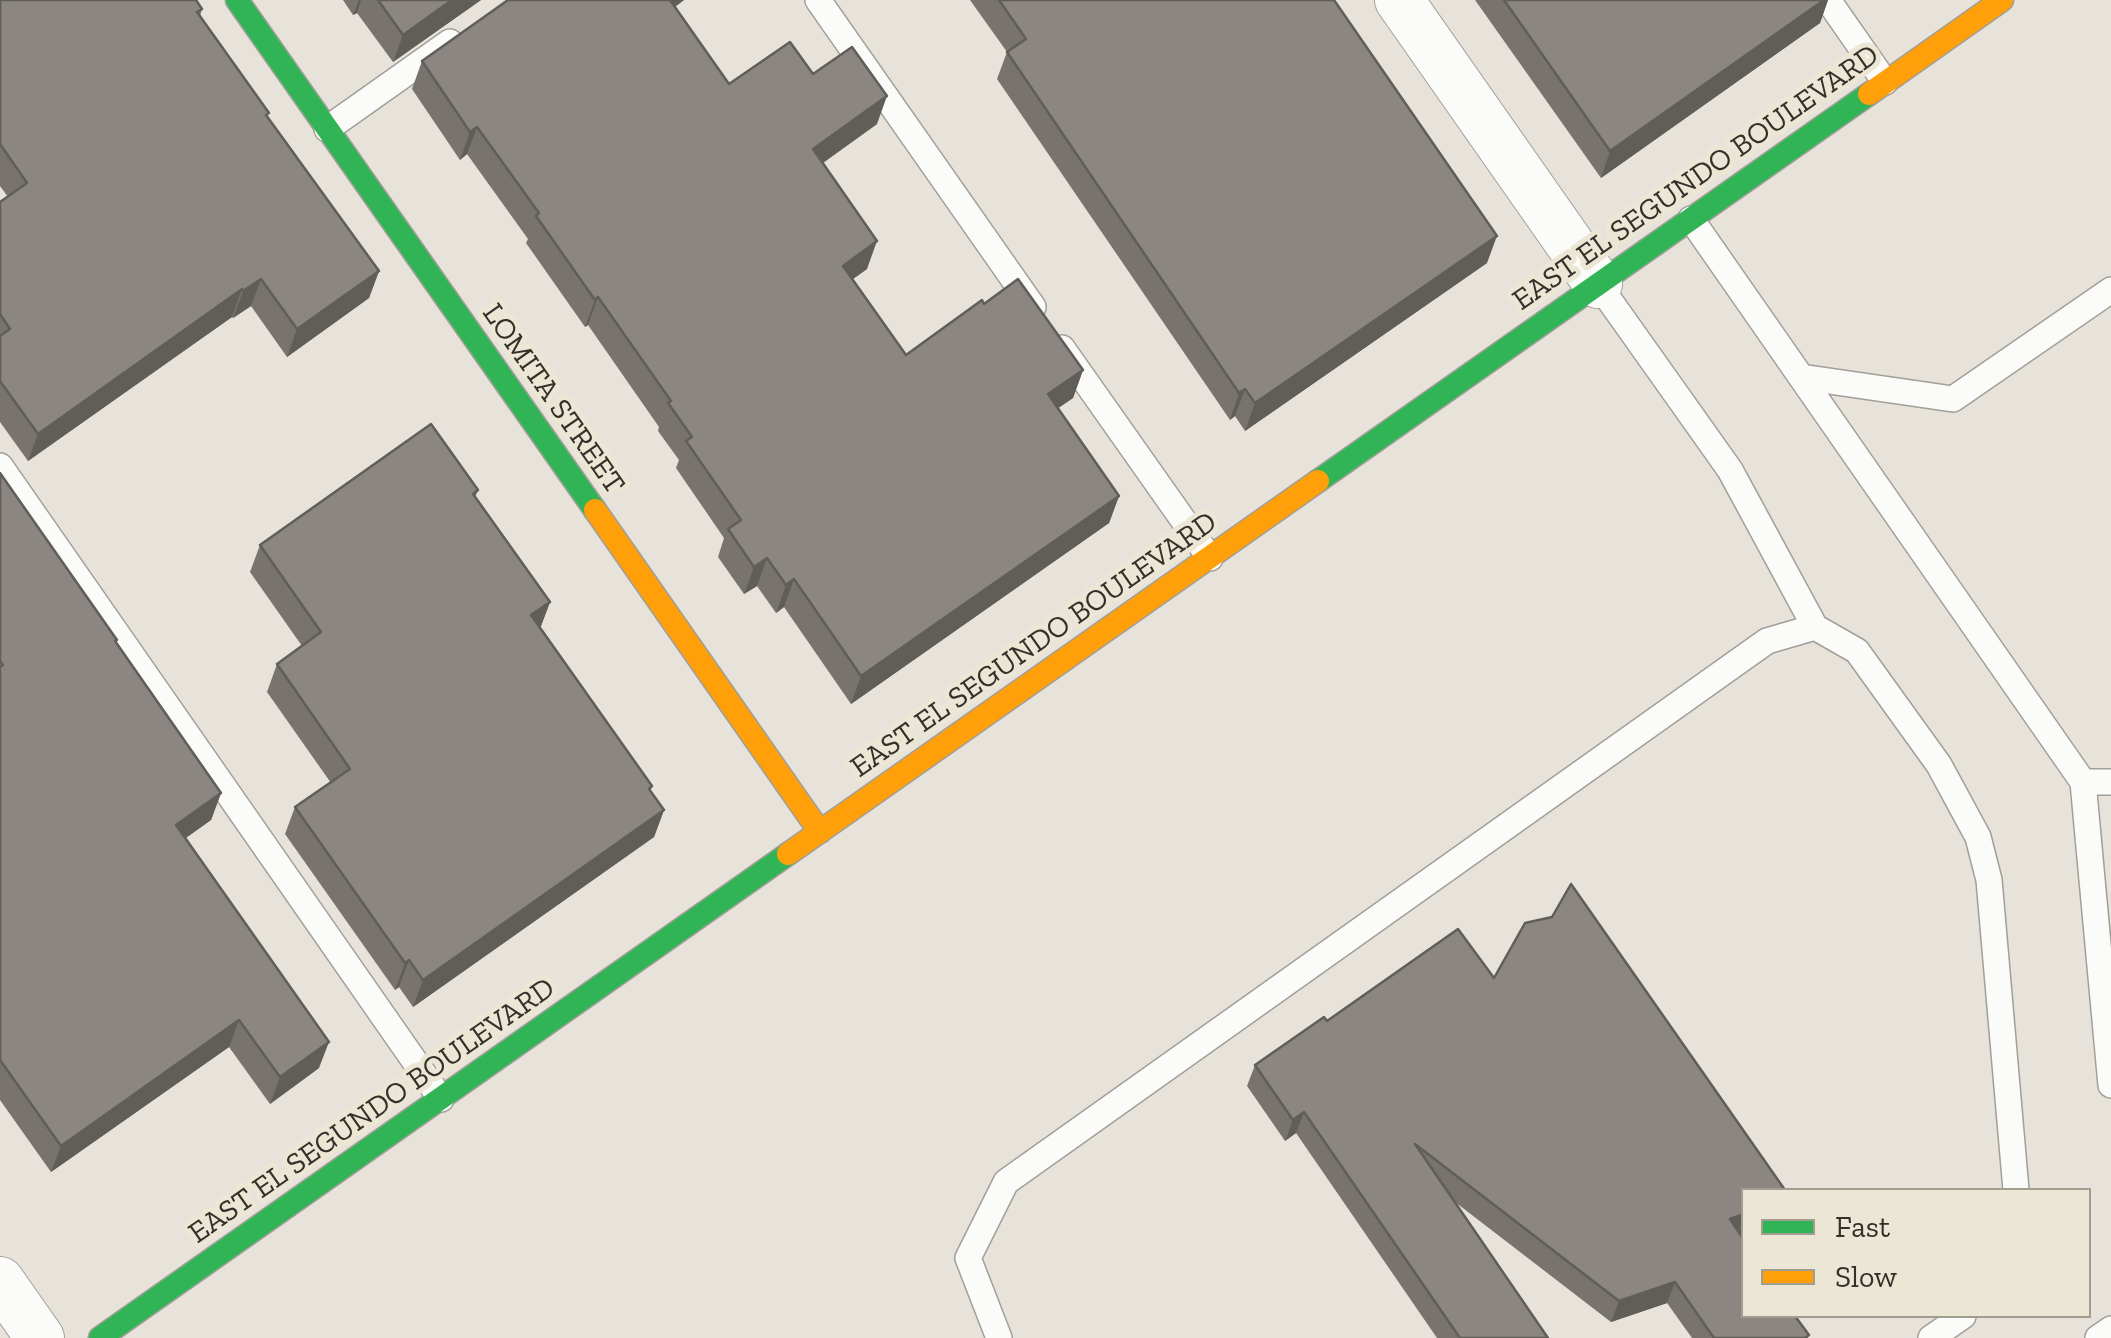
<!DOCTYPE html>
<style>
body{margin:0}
#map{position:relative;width:2111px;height:1338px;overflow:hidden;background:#e7e3da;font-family:"Zilla Slab",serif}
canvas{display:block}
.legend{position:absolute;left:1741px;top:1188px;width:350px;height:130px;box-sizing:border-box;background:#ece6d5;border:2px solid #a29d91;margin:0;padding:12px 18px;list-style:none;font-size:30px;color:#33302a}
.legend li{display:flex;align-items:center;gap:20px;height:50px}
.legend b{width:50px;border:2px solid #a29d91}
</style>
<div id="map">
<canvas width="2111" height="1338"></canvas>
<ul class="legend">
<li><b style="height:12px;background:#30b455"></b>Fast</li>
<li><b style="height:12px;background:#ff9f0a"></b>Slow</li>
</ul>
</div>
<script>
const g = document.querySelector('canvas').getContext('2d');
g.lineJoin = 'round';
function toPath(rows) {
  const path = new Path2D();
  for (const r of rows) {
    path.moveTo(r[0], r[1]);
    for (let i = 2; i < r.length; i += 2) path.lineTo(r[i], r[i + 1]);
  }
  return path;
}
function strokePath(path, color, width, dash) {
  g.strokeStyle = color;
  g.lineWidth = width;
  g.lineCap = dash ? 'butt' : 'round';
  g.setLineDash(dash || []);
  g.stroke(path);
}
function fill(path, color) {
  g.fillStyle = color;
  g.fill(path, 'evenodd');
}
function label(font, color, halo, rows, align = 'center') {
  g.font = font + ' "Zilla Slab",serif';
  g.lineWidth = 10;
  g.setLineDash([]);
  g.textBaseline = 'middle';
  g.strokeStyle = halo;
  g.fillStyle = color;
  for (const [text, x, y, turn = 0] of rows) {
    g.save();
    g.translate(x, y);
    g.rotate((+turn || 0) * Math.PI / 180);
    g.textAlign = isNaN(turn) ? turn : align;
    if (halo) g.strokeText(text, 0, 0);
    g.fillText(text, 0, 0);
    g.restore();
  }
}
const lane = toPath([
 [818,0,1033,307],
 [1828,0,1885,82],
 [327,129,450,42],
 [1691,219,2083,782,2111,1085],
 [1598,284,1730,470,1815,627,1857,651,1939,765,1978,837,1989,880,2016,1190],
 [1062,348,1210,558],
 [1801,377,1953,399,2111,290],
 [0,466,441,1099],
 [2083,782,2111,782],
 [999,1338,968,1258,1006,1182,1767,641,1815,627],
 [1931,1338,1963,1316],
 [2098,1338,2111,1329]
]);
const street = toPath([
 [1399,0,1598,284],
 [0,1281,40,1338]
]);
const fast = toPath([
 [237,0,595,510],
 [1318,481,1869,94],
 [100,1338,788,854]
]);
const slow = toPath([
 [1869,94,2002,0],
 [595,510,820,832],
 [788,854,1318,481]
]);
const wall = toPath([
 [0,0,202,9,200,16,268,118,379,271,369,298,287,357,251,306,233,318,232,317,28,461,0,422,0,202,8,197,0,186],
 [343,0,481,0,393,62,357,13,353,15],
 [508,0,684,0,675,7,729,84,813,74,877,124,823,163,867,269,853,279,906,355,984,304,1083,370,1073,398,1058,408,1119,496,1109,523,851,704,784,607,776,613,757,586,744,594,718,557,724,538,676,468,679,460,658,431,659,427,588,325,585,327,526,243,528,239,467,154,460,160,412,89,422,61],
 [970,0,1334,0,1487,263,1245,431,1235,416,1230,420,997,79,1007,52],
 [1475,0,1828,0,1820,23,1601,178],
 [0,473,221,793,211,820,186,838,319,1068,270,1104,229,1047,51,1172,0,1100],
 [478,490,475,498,550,602,540,628,652,786,650,791,664,810,654,837,413,1007,399,987,395,990,285,834,295,807,331,783,267,692,277,664,302,646,250,572,260,545],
 [1494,978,1744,1190,1744,1233,1740,1234,1808,1338,1692,1338,1667,1303,1611,1322,1455,1202,1548,1338,1437,1338,1296,1133,1285,1141,1247,1086,1255,1065,1327,1021]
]);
const shadedWall = toPath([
 [359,0,361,0,357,13,353,15],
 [452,0,481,0,393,62,403,35],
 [663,0,684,0,655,21],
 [1824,0,1828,0,1820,23,1601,178,1610,151],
 [887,96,877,124,803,177,813,149],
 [477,127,467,154,460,160,470,132],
 [1497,236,1487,263,1245,431,1255,403],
 [877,241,867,269,833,293,843,266],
 [379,271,369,298,287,357,297,329],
 [261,279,251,306,233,318,243,291],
 [242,289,232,317,28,461,38,434],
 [598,297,588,325,585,327,595,300],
 [1083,370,1073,398,1038,422,1048,394],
 [1245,389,1235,416,1230,420,1239,393],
 [1119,496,1109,523,851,704,861,676],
 [767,558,757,586,744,594,754,567],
 [794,579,784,607,776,613,786,585],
 [550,602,540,629,531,615],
 [221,793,211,820,167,851,176,825],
 [664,810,654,837,413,1007,423,980],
 [409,960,399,987,395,990,405,963],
 [239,1020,229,1047,51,1172,61,1146],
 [329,1042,319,1068,270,1104,280,1077],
 [1304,1112,1296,1133,1285,1141,1293,1120],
 [1744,1214,1744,1233,1722,1240,1730,1219],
 [1675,1282,1667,1303,1611,1322,1619,1301]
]);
const building = toPath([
 [0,0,196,0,202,9,197,12,269,113,266,115,379,271,297,329,261,279,243,291,242,289,38,434,0,381,0,336,10,329,0,314,0,202,27,183,0,144,0,0],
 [378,0,452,0,403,35,378,0],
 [508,0,670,0,729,84,790,42,813,74,852,47,887,96,813,149,877,241,843,266,906,355,982,300,984,304,1018,279,1083,370,1048,394,1119,496,861,676,794,579,786,585,767,558,754,567,728,529,741,520,686,441,692,437,668,403,671,401,598,297,595,300,536,216,539,213,477,127,470,132,422,61,508,0],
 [999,0,1334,0,1497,236,1255,403,1245,389,1239,393,1007,52,1026,39,999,0],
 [1504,0,1824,0,1610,151,1504,0],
 [431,424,478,490,473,494,550,602,531,615,652,786,649,789,664,810,423,980,409,960,405,963,295,807,350,769,277,664,321,632,260,545,431,424],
 [0,473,117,640,115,641,221,793,176,825,329,1042,280,1077,239,1020,61,1146,0,1060,0,667,3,665,0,661,0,473],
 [1571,884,1785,1190,1744,1190,1744,1214,1730,1219,1744,1240,1744,1316,1795,1316,1809,1335,1805,1338,1714,1338,1675,1282,1619,1301,1415,1144,1548,1338,1460,1338,1304,1112,1293,1120,1255,1065,1324,1017,1327,1021,1458,929,1494,978,1525,923,1552,917,1571,884]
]);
const streetNames = [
 ["EAST EL SEGUNDO BOULEVARD",1696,178,-35],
 ["LOMITA STREET",553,399,55],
 ["EAST EL SEGUNDO BOULEVARD",1034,645,-35],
 ["EAST EL SEGUNDO BOULEVARD",372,1111,-35]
];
strokePath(lane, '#a29f98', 28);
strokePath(street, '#a29f98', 50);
strokePath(fast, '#a29f98', 25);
strokePath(slow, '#a29f98', 25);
strokePath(lane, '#fbfbf9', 25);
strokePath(street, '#fbfbf9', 48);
strokePath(fast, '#30b455', 22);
strokePath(slow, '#ff9f0a', 22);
fill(wall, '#78736f');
fill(shadedWall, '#615e5a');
fill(building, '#8b8681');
strokePath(building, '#615e5a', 2.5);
label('30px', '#33302a', '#ece6d5', streetNames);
</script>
